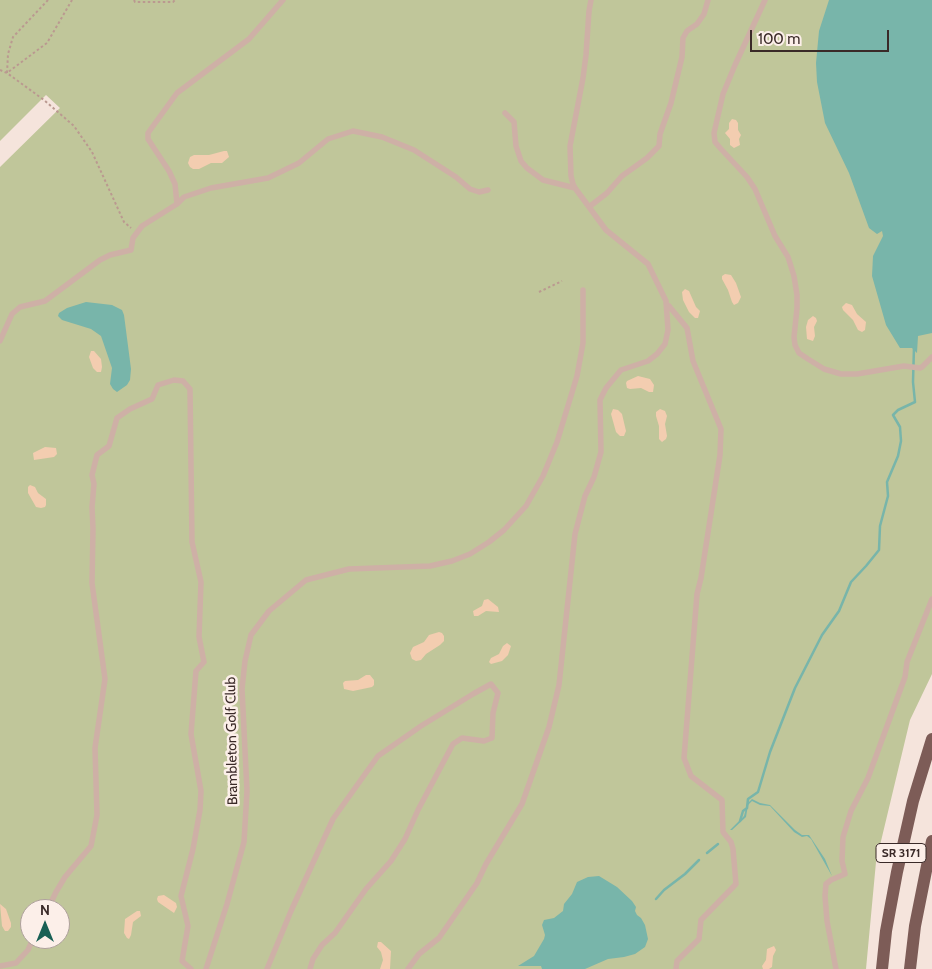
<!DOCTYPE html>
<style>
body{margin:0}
#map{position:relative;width:932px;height:969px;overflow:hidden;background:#f5e4dc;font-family:Cabin,sans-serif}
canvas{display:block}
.north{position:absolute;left:20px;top:899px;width:50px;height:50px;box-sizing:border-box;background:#fcefe9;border:1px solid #aea09c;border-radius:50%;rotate:0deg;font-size:14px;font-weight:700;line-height:20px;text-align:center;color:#3a2a28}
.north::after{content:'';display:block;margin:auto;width:18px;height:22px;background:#196055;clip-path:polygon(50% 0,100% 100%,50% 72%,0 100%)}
.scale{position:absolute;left:750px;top:30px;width:139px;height:22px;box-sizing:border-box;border:2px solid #3a2a28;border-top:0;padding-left:6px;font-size:15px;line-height:18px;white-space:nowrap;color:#3a2a28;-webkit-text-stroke:4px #fcefe9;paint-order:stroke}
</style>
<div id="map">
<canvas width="932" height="969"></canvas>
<div class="north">N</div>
<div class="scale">100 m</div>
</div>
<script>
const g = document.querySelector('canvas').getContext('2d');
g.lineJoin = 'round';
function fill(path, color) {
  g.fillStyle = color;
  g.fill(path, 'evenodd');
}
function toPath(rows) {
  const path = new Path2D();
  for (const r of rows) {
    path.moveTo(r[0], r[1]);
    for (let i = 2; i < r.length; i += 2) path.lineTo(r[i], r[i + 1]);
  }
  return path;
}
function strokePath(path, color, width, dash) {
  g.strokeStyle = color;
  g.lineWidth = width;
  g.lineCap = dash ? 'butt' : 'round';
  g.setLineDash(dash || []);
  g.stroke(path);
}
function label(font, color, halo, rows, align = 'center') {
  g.font = font + ' Cabin,sans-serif';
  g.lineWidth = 5;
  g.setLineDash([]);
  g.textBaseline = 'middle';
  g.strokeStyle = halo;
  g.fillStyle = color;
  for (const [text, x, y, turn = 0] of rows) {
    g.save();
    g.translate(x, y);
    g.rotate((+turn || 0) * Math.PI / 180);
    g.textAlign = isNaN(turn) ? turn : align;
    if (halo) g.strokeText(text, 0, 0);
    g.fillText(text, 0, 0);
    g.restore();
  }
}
const green = toPath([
 [0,0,932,0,932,674,910,720,876,862,866,969,0,969,0,167,60,108,46,95,0,141],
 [30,909,60,909,60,939,30,939]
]);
const sand = toPath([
 [732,119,736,120,738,123,738,130,741,135,739,139,740,145,734,148,730,145,730,139,725,133,729,129,729,123],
 [224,151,227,151,229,157,222,163,211,163,199,169,193,169,190,167,188,163,190,157,194,155,209,155],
 [725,274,731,275,736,283,741,297,738,303,734,305,732,302,728,290,722,279,722,276],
 [685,289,689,291,696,307,700,311,698,318,695,318,689,312,683,300,682,292],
 [846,303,852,305,857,314,866,322,865,330,862,332,858,330,853,320,843,310,842,307],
 [813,316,816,318,817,321,814,327,815,336,813,341,807,339,806,327,808,320],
 [91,351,94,351,101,359,102,367,101,372,97,372,93,368,89,357],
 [638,376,650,379,654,385,653,392,649,392,641,388,630,389,627,388,626,383,627,381],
 [613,409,618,410,622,414,626,431,624,436,620,436,616,432,611,414],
 [660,409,665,411,667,416,665,424,667,436,666,439,662,442,659,439,659,426,656,416,656,412],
 [45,447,56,448,57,454,54,457,34,460,33,453],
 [30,485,35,487,38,493,46,499,46,505,45,507,41,508,36,507,28,493,28,487],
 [488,599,498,607,499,612,486,611,478,616,474,616,473,611,482,606,484,600],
 [439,632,442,633,444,636,444,641,440,645,426,654,421,660,416,661,412,659,410,653,413,647,424,642,429,635],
 [507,643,511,646,508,655,502,661,491,664,489,662,491,658,499,654,503,646],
 [366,675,370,675,374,680,374,685,372,687,353,691,344,689,343,683,345,681,358,680],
 [164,895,176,903,177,907,174,913,158,902,157,899,158,896],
 [0,904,6,909,11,923,11,927,8,931,5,931,2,926],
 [137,911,140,911,141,916,133,922,131,935,129,939,127,938,124,933,125,919],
 [378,942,381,942,391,951,390,969,380,969,383,960,381,952,377,947],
 [774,946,776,950,773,956,772,967,769,969,763,969,762,966,766,960,767,949]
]);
const water = toPath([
 [829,0,932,0,932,333,918,336,917,353,912,348,900,348,886,325,872,276,873,256,883,236,882,231,877,234,869,228,849,173,825,123,817,82,816,63,819,31],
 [86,302,112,305,122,310,124,315,131,369,130,380,127,385,117,392,113,389,110,384,112,368,101,336,91,329,62,320,58,316,59,313,67,308],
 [752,799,760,803,770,805,795,830,802,835,809,835,825,859,832,876,811,839,807,836,802,837,794,832,770,806,760,805,752,801,748,805,746,817,732,830,730,830,744,816,747,804],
 [599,876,617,887,632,901,636,907,635,911,637,915,641,918,645,925,648,939,645,947,635,954,624,957,608,959,585,969,542,969,541,966,518,966,534,956,544,939,545,935,542,925,544,920,554,918,563,911,564,904,572,894,577,882,588,877]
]);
const stream = toPath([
 [740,821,743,811,747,808,748,799,758,792,770,752,795,688,822,635,839,611,851,582,866,566,879,550,880,526,888,496,887,482,898,456,901,441,900,427,893,415,898,410,915,402,913,382,914,347],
 [707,853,718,844],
 [656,899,664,890,685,874,699,860]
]);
const path = toPath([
 [48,0,13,37,8,54,7,73,44,100,74,126,92,152,124,222,131,228],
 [134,0,135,2,173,2,175,0],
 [0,70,7,73,47,43,72,0],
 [539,292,562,281]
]);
const service = toPath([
 [765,0,735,65,723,94,714,133,715,142,721,149,747,177,755,189,775,236,788,257,794,276,797,295,797,308,794,337,795,345,799,353,808,359,824,369,841,374,857,374,904,366,920,368,922,367,932,357],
 [575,188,573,184,571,176,570,146,583,78,586,55,589,11,591,0],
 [177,204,184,197,211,188,268,178,299,163,328,139,353,131,382,137,414,150,456,177,470,189,479,192,488,190],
 [589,207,607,193,622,176,647,158,659,146,660,134,671,103,682,57,683,38,687,31,697,24,704,14,708,0],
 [669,306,687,328,693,361,721,429,720,455,701,578,697,594,684,758,691,776,722,800,723,832,731,842,733,849,736,884,701,920,699,939,677,961,676,969],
 [0,341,12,314,20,307,45,301,100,260,110,255,131,250,133,238,142,226,177,204,175,184,169,171,148,139,148,133,177,93,249,39,283,0],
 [48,909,56,892,65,877,91,846,97,815,95,748,105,679,92,583,93,529,92,507,94,484,92,475,97,455,109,446,117,418,130,409,152,399,158,385,174,380,183,381,190,389,192,542,201,582,199,637,204,662,196,671,191,734,201,791,200,810,193,849,181,896,188,926,182,961,191,969],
 [0,966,16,963,28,950,33,939],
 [206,969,227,904,244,842,247,791,242,689,245,661,251,635,269,611,306,580,349,569,430,566,452,561,470,554,489,542,504,530,526,506,543,476,557,442,577,376,583,343,583,290],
 [267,969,291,911,333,819,378,756,421,726,473,694,491,684,498,693,493,713,492,738,484,741,462,738,453,744,418,810,405,839,391,861,366,889,335,933,322,945,313,959,310,969],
 [408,969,419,954,439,938,477,883,486,864,522,804,549,727,559,685,575,534,585,496,594,477,601,452,600,400,606,388,621,370,648,361,657,354,665,344,668,330,666,301,648,264,606,230,575,188,543,180,527,168,521,161,516,146,514,122,505,113],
 [836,969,827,921,825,896,826,884,831,880,845,874,842,861,843,837,851,811,868,778,905,677,907,662,932,599]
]);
const primary = toPath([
 [882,969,886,931,897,872,913,801,932,739],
 [910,969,915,926,932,841]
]);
const shields = [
 [901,853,50]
];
const shieldNames = [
 ["SR 3171",901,853]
];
const streetNames = [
 ["Brambleton Golf Club",232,741,-91]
];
fill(green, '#c0c69a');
fill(sand, '#f3cdb0');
fill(water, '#78b5aa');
strokePath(stream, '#78b5aa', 2.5);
strokePath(path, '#ba9990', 2, [2.5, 2.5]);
strokePath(service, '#ceb0a6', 5.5);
strokePath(primary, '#7d5c57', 12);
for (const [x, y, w] of shields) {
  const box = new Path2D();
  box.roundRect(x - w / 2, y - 9.5, w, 19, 4);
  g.fillStyle = '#fcefe9';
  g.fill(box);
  strokePath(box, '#3a2a28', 1);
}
label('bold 12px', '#3a2a28', null, shieldNames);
label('14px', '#3a2a28', '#fcefe9', streetNames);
</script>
